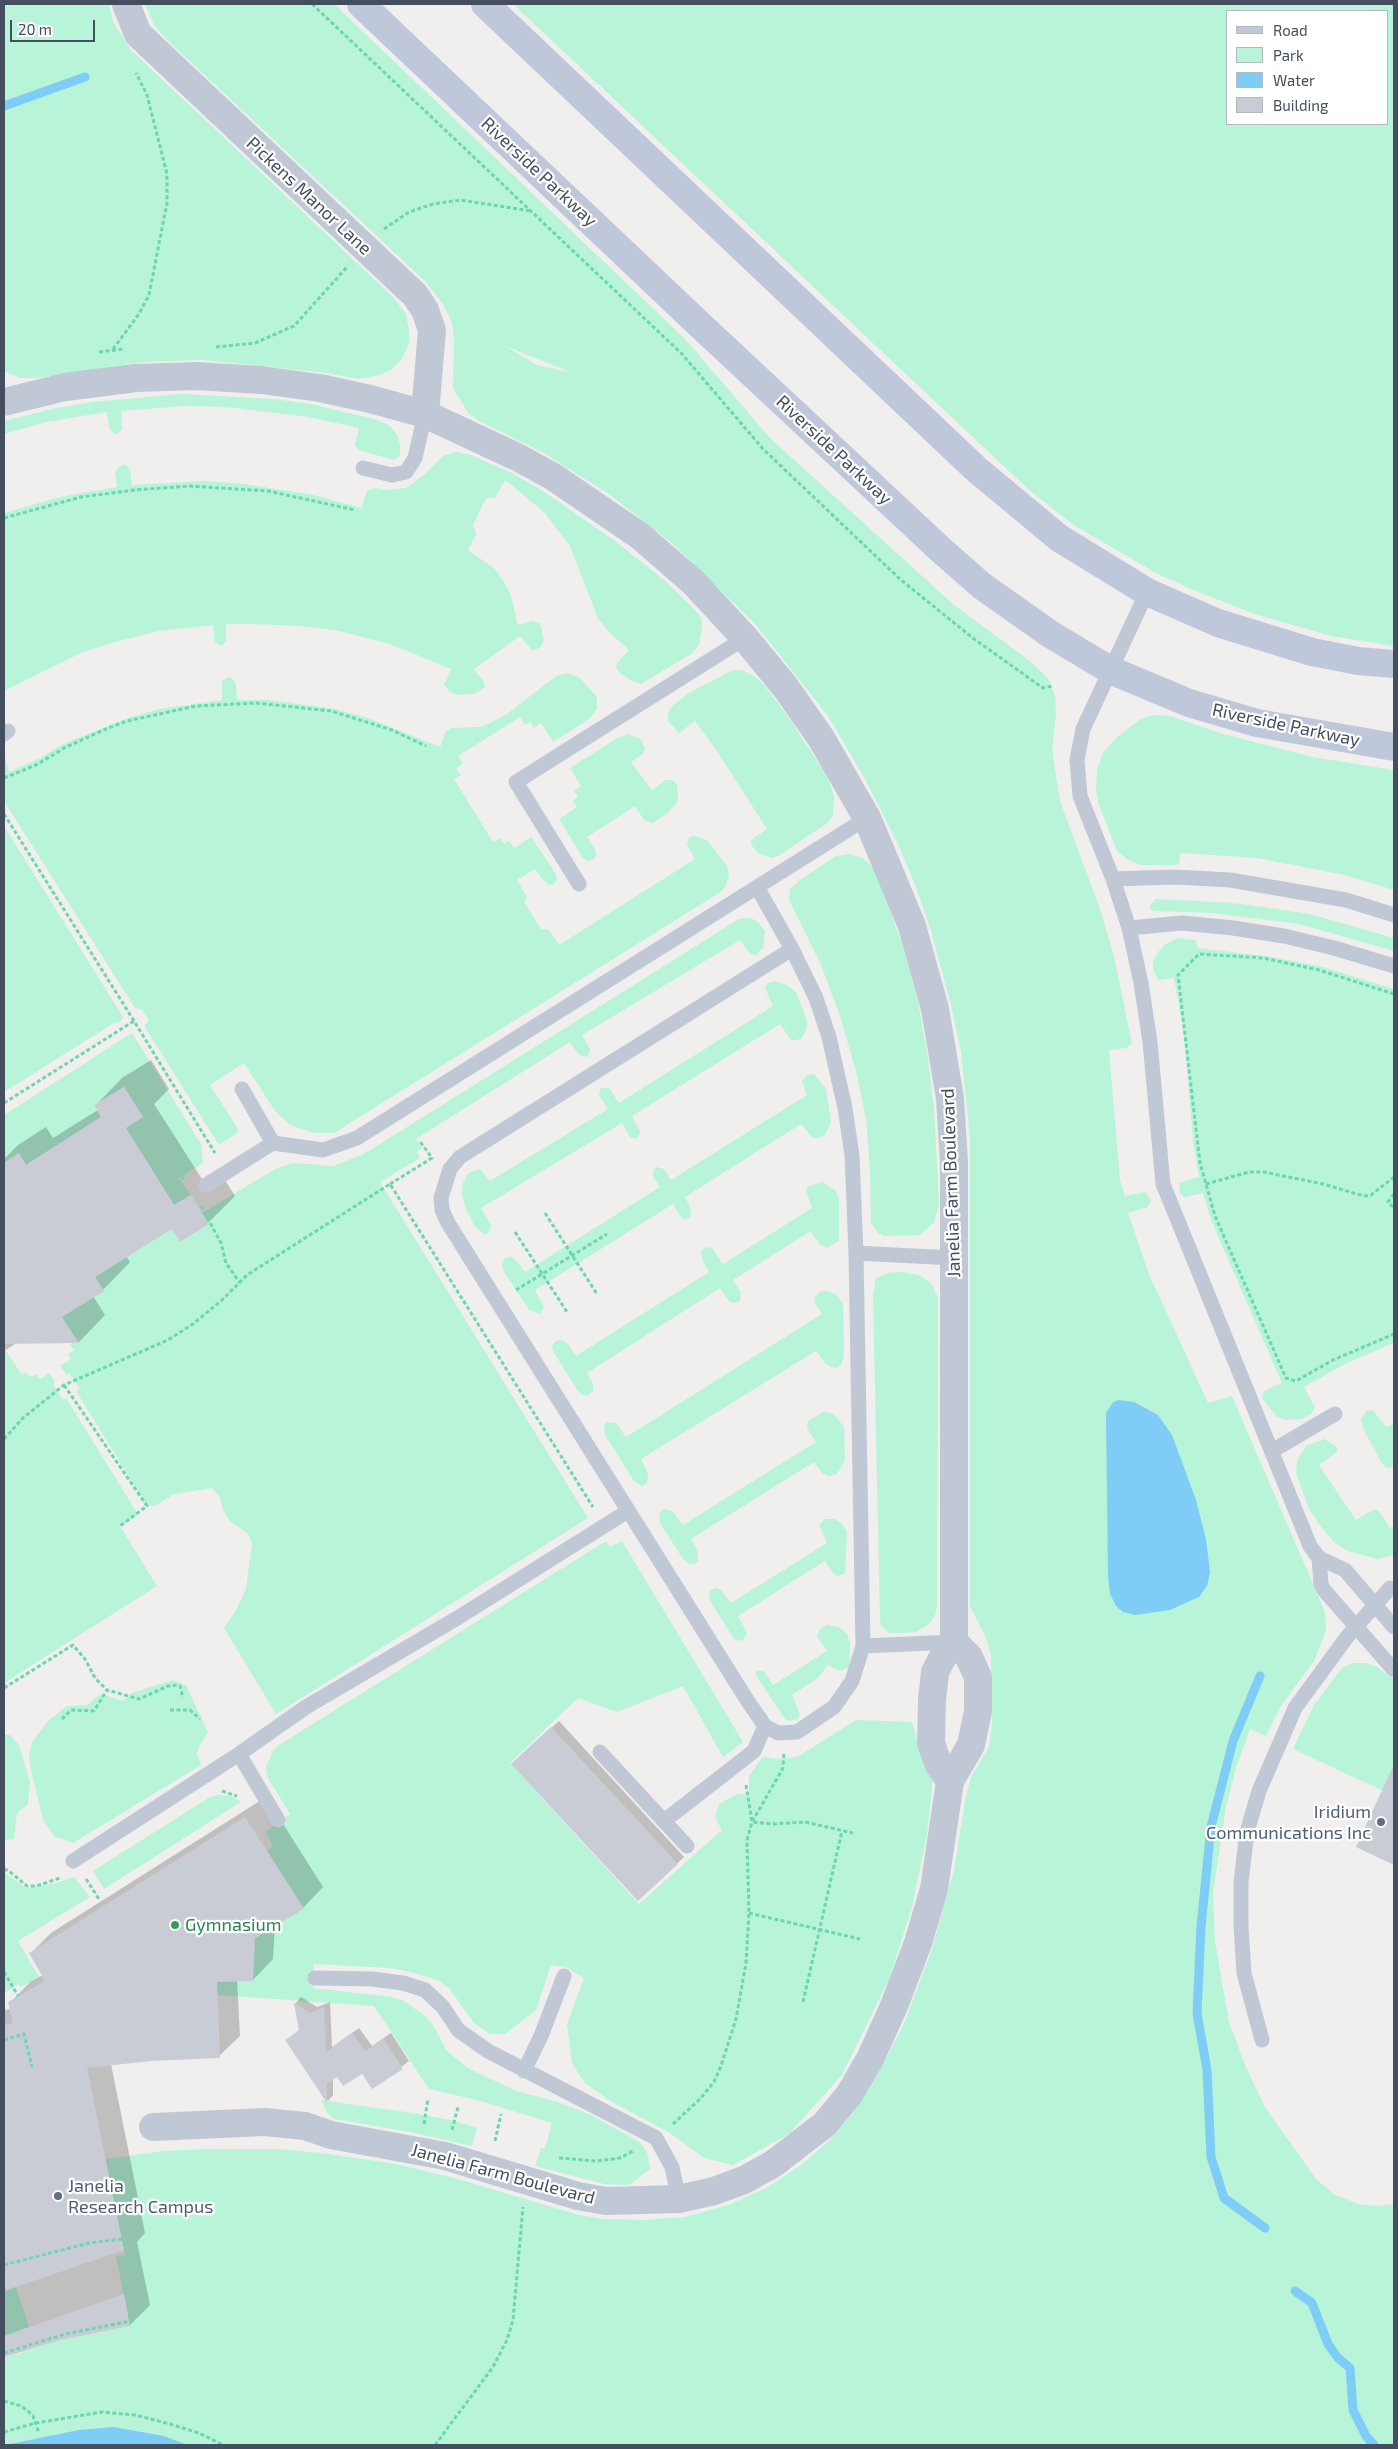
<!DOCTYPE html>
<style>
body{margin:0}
#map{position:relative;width:1398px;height:2449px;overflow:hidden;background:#f1efee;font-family:"Exo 2",sans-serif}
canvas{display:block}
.frame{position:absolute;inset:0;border:5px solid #444e5e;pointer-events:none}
.legend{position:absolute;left:1226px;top:10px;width:162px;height:115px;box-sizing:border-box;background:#fff;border:1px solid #b4b8bf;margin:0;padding:6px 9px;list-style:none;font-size:15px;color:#444e5e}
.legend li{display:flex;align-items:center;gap:10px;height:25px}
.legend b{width:25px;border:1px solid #b4b8bf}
.scale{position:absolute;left:10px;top:20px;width:85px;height:22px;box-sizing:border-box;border:2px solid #444e5e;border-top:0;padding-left:6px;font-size:15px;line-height:18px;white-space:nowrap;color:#444e5e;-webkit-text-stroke:4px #fff;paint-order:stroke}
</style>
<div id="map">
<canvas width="1398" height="2449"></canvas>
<div class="frame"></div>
<ul class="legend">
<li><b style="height:6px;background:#bfc8da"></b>Road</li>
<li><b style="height:14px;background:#b7f4d8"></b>Park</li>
<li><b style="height:14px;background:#7fcdf7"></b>Water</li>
<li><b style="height:14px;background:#caccd5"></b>Building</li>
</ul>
<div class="scale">20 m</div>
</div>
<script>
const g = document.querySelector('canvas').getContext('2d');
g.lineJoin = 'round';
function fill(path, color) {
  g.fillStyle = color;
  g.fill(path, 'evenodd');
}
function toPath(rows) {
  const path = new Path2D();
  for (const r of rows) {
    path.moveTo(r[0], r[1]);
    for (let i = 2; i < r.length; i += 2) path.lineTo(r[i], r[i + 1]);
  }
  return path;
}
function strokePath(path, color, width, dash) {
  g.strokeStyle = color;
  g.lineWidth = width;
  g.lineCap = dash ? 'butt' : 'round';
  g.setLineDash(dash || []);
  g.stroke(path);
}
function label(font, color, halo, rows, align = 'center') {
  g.font = font + ' "Exo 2",sans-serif';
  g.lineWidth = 4.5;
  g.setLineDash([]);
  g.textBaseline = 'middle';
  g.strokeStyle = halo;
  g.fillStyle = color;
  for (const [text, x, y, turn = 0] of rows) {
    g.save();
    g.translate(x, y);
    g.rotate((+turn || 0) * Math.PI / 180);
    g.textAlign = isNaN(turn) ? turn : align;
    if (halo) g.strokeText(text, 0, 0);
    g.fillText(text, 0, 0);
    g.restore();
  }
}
const green = toPath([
 [4,4,109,4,113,22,131,50,392,296,406,314,409,331,409,344,402,359,391,370,379,375,358,379,327,373,203,360,144,362,38,378,21,378,4,371],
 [145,4,334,4,686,340,770,438,954,605,1030,661,1049,679,1055,696,1056,713,1052,750,1060,801,1100,909,1114,956,1132,1044,1126,1048,1109,1050,1120,1180,1125,1196,1146,1192,1151,1201,1148,1207,1128,1213,1149,1274,1208,1403,1232,1396,1325,1612,1326,1631,1314,1661,1281,1706,1266,1736,1250,1729,1236,1768,1226,1807,1213,1893,1215,1941,1229,2022,1245,2065,1265,2107,1316,2179,1334,2194,1358,2204,1377,2206,1394,2204,1394,2445,188,2445,164,2436,114,2427,4,2445,4,2358,57,2341,130,2326,116,2256,125,2255,105,2159,165,2151,204,2149,278,2149,329,2154,396,2164,458,2179,579,2215,603,2219,645,2220,685,2217,731,2204,768,2187,801,2165,831,2139,854,2112,875,2079,904,2024,932,1949,954,1870,966,1796,971,1777,989,1747,992,1723,991,1656,986,1638,970,1606,970,1137,961,1052,951,1005,931,931,916,887,898,844,864,777,828,716,756,625,672,543,610,495,544,453,479,421,468,413,453,388,454,341,452,323,443,304,426,282,166,39,154,25],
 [505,346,568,371,568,372,537,365],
 [513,4,1394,4,1394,646,1331,636,1255,614,1193,590,1154,572,1072,524,1028,489],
 [1227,11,1387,11,1387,124,1227,124],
 [181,394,275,399,311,404,378,420,390,426,397,435,400,444,400,456,394,460,358,450,355,444,359,428,309,417,226,407,184,406,121,411,122,430,116,434,113,433,109,427,107,412,46,422,4,434,4,421,51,409,92,402],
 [456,452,470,455,510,472,546,493,615,541,664,580,696,611,701,618,702,627,699,645,691,654,641,684,632,681,620,673,616,667,617,663,629,650,608,631,598,618,570,546,544,512,505,480,495,498,486,498,473,525,476,534,468,550,495,569,504,582,511,596,518,625,532,621,540,623,544,640,540,648,532,650,520,636,474,669,484,682,485,687,474,694,457,695,450,692,444,685,451,669,390,644,335,630,300,626,249,624,226,624,226,641,222,646,215,643,213,625,159,631,115,642,83,652,4,691,4,513,64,496,117,487,115,472,121,465,126,465,130,470,132,485,207,481,244,484,314,495,361,508,367,491,375,488,386,490,406,488,425,474,443,456],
 [741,670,753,675,764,685,787,715,828,778,834,797,833,816,827,823,780,855,771,858,758,853,752,846,751,840,767,829,715,748,695,721,679,733,668,721,668,713,672,706,689,693,731,671],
 [566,673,579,677,597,697,597,709,589,719,553,742,541,723,534,728,530,722,525,725,520,717,458,756,463,763,456,769,461,775,454,779,493,842,500,838,504,844,509,841,514,848,531,837,556,874,557,880,554,884,549,885,544,881,535,869,517,880,527,897,524,902,541,929,548,929,559,945,695,859,687,845,689,837,695,836,707,840,727,866,729,875,725,887,719,893,334,1133,314,1133,290,1125,275,1111,244,1063,210,1085,238,1129,236,1134,219,1145,146,1029,145,1025,149,1020,142,1010,135,1008,4,801,4,753,9,772,40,758,63,744,125,719,159,709,222,700,222,681,228,677,232,678,236,684,237,700,270,700,335,709,368,718,440,747,446,731,451,728,480,727,490,723,507,714,556,676],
 [1152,715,1170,716,1220,733,1312,757,1394,770,1394,890,1345,875,1257,858,1180,853,1179,863,1175,865,1141,865,1130,861,1117,851,1099,805,1096,789,1097,770,1103,753,1115,739,1139,720],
 [628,734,641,739,645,749,643,754,631,762,652,790,666,780,672,780,677,785,678,801,668,813,653,823,644,820,635,806,587,837,596,851,596,856,593,860,588,861,583,858,559,819,577,807,573,801,578,797,574,791,581,786,570,768,616,739],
 [4,826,123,1017,119,1023,114,1023,4,1092],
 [850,854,862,858,873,867,882,888,903,946,918,1002,928,1059,934,1107,939,1205,934,1222,920,1235,884,1236,878,1233,871,1223,870,1169,866,1119,856,1071,840,1016,821,965,789,900,790,889,800,880,836,856],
 [1156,899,1235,903,1310,914,1394,938,1394,951,1299,924,1212,913,1154,911,1150,909,1151,904],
 [751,918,758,922,765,931,763,948,756,955,750,954,740,940,582,1035,590,1049,588,1057,579,1055,570,1042,416,1139,422,1148,417,1152,420,1158,380,1182,588,1518,276,1714,224,1628,235,1612,246,1589,252,1543,248,1534,229,1520,223,1510,220,1498,212,1488,174,1494,157,1505,147,1506,76,1391,80,1389,69,1373,67,1375,60,1366,71,1359,68,1354,74,1350,70,1345,76,1341,56,1309,104,1291,95,1277,172,1229,181,1242,208,1224,202,1213,277,1168,293,1163,333,1166,364,1154,739,919],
 [1178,938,1195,940,1198,948,1273,957,1323,967,1394,989,1394,1343,1347,1363,1304,1387,1315,1408,1311,1414,1301,1419,1287,1420,1277,1417,1262,1398,1264,1391,1282,1383,1211,1220,1203,1193,1186,1197,1180,1194,1179,1183,1199,1177,1193,1139,1184,1034,1174,978,1158,980,1153,969,1153,962,1159,951,1166,944],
 [774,981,785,984,796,992,807,1020,807,1027,802,1038,797,1040,791,1040,780,1024,632,1116,640,1131,638,1139,630,1137,622,1123,481,1208,491,1225,489,1233,484,1234,475,1227,465,1207,462,1193,463,1183,468,1173,480,1169,490,1181,608,1109,599,1095,601,1088,609,1088,619,1103,773,1006,765,988,768,983],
 [132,1033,201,1144,203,1163,179,1178,191,1195,174,1205,126,1128,143,1117,124,1087,94,1105,101,1117,26,1165,19,1153,4,1163,4,1115],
 [814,1074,826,1089,831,1122,825,1135,818,1138,813,1138,801,1124,685,1197,691,1209,690,1218,685,1219,680,1216,673,1204,535,1290,544,1307,540,1314,529,1310,503,1270,502,1263,505,1258,511,1257,517,1261,525,1272,660,1187,653,1176,653,1171,656,1167,664,1169,671,1180,807,1095,802,1081,807,1075],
 [822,1182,835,1190,839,1198,839,1241,827,1248,819,1244,811,1231,733,1280,741,1293,740,1301,733,1303,729,1301,720,1288,587,1373,593,1384,593,1391,589,1395,583,1395,578,1391,554,1353,552,1346,556,1341,562,1340,568,1344,576,1356,709,1272,702,1259,701,1253,705,1247,712,1248,723,1264,812,1208,806,1191,808,1186],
 [902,1272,919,1275,931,1283,938,1297,937,1606,935,1616,928,1625,916,1632,902,1633,889,1633,881,1626,880,1618,873,1296,876,1278,888,1273],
 [821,1291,829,1291,837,1295,843,1304,844,1357,841,1365,836,1368,831,1367,825,1363,816,1351,641,1459,648,1473,647,1483,642,1486,634,1481,605,1435,604,1426,606,1422,616,1423,626,1437,822,1314,815,1303,815,1296],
 [4,1348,22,1375,26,1372,31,1377,36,1374,40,1379,50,1373,55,1382,53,1384,63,1400,66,1398,138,1514,120,1526,157,1586,4,1683],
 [1373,1410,1386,1427,1394,1424,1394,1466,1388,1468,1382,1464,1363,1428,1361,1419,1366,1411],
 [823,1412,834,1414,844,1427,845,1460,837,1474,829,1476,822,1473,814,1462,691,1539,697,1550,698,1561,694,1564,689,1564,683,1559,660,1523,659,1514,662,1510,666,1509,673,1512,683,1525,816,1442,807,1428,808,1421],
 [1324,1439,1337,1447,1337,1452,1319,1465,1356,1520,1374,1509,1379,1511,1390,1528,1394,1526,1394,1555,1378,1559,1348,1551,1335,1543,1321,1527,1309,1509,1296,1473,1297,1461,1306,1446],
 [825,1519,834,1519,841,1523,847,1532,845,1573,838,1576,832,1572,825,1561,738,1616,747,1633,743,1641,734,1639,709,1599,710,1591,716,1588,721,1590,731,1603,827,1543,819,1525],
 [606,1541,610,1547,622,1541,743,1742,723,1757,683,1686,617,1712,578,1698,510,1763,639,1904,722,1830,715,1818,719,1804,737,1794,749,1795,749,1776,763,1757,779,1759,797,1757,856,1720,912,1722,921,1755,933,1779,927,1834,912,1908,889,1979,842,2075,789,2134,733,2165,704,2158,670,2133,607,2099,584,2082,572,2063,567,2024,584,1978,566,1967,551,1965,536,2010,505,2034,490,2034,474,2023,449,1988,439,1981,415,1973,391,1968,314,1964,313,1988,392,1997,404,2001,425,2016,433,2025,446,2050,468,2068,516,2091,558,2102,589,2114,640,2142,647,2152,650,2169,629,2185,604,2184,535,2166,541,2148,545,2148,552,2123,477,2100,429,2089,374,2006,218,1995,152,1999,187,1982,253,1981,255,1938,304,1909,267,1850,273,1846,265,1832,290,1814,268,1778,266,1767,273,1751,279,1745],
 [827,1625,839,1627,847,1634,850,1643,849,1667,840,1671,828,1665,818,1678,792,1695,800,1714,798,1719,788,1721,784,1718,756,1675,756,1671,764,1671,773,1685,827,1651,817,1636,820,1629],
 [1353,1663,1365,1663,1376,1666,1394,1680,1394,1796,1293,1749,1314,1705,1342,1668],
 [173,1680,186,1685,206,1728,208,1733,198,1748,197,1754,201,1765,73,1843,54,1836,43,1820,31,1770,29,1755,32,1742,48,1721,67,1706,87,1705,101,1694,123,1701,132,1693],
 [4,1735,10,1735,19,1745,30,1782,28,1804,17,1813,14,1839,4,1840],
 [217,1795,231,1796,241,1802,104,1889,93,1871,210,1797],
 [4,1872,26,1888,56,1883,74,1877,90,1897,18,1941,39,1977,21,1987,18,1984,4,1993],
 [321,2100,413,2113,455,2121,477,2128,472,2146,410,2132,334,2119,327,2113],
 [16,2287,29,2327,4,2336,4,2291]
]);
const water = toPath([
 [1119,1400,1134,1402,1158,1415,1172,1435,1196,1500,1206,1539,1210,1572,1207,1586,1199,1597,1170,1610,1135,1615,1123,1612,1116,1606,1110,1594,1108,1576,1106,1413,1113,1402],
 [114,2427,164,2436,188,2445,5,2445,79,2430]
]);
const shadow = toPath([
 [151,1060,169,1089,154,1104,202,1179,218,1169,235,1196,208,1223,172,1227,126,1256,130,1262,103,1290,93,1296,105,1315,79,1342,18,1342,4,1351,4,1159,18,1145,46,1127,53,1138,98,1110,95,1106,122,1078],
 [559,1721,684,1857,638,1900,519,1757],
 [1394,1780,1394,1863,1358,1847,1383,1792],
 [266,1797,323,1887,303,1908,275,1925,273,1959,253,1980,237,1980,240,2036,219,2056,151,2059,111,2064,145,2233,137,2242,150,2305,130,2325,73,2336,4,2357,4,2010,11,2009,10,2003,30,1982,43,1975,31,1953,51,1933],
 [301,1997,317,2007,330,2002,332,2047,359,2028,372,2046,391,2033,409,2061,373,2088,362,2072,338,2075,333,2078,333,2095,328,2101,287,2040,300,2029,295,2004]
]);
const stream = toPath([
 [4,106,85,77],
 [1260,1676,1233,1741,1211,1827,1201,1927,1197,2013,1207,2070,1211,2157,1224,2198,1265,2228],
 [1295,2291,1312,2303,1328,2344,1338,2358,1350,2368,1353,2410,1366,2436,1374,2445]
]);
const building = toPath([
 [124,1087,143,1117,126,1128,174,1205,191,1195,209,1224,180,1242,172,1229,95,1277,104,1291,62,1317,79,1343,4,1344,4,1163,19,1153,26,1165,101,1117,94,1105],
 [551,1727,678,1864,638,1901,511,1764],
 [1394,1764,1394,1865,1356,1847],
 [245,1817,304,1909,255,1938,253,1981,217,1982,220,2058,151,2061,87,2068,124,2250,4,2291,4,2025,13,2023,8,2002,45,1981,29,1953],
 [294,2003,310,2013,324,2007,326,2052,352,2033,365,2051,384,2039,403,2069,372,2089,362,2074,343,2086,337,2077,327,2084,327,2103,285,2040,299,2031],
 [124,2294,130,2326,57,2341,4,2356,4,2336]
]);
const path = toPath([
 [312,4,682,354,763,449,901,580,974,639,1043,688,1053,686],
 [384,229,409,212,433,204,460,200,531,211],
 [216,347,255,343,294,326,347,267],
 [113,349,139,314,149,295,167,203,167,174,147,95,136,73],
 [99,352,125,349],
 [4,518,81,497,135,490,189,486,268,491,355,510],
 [4,778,36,765,66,747,106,729,127,721,196,706,256,703,331,711,392,730,426,746],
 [4,814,134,1021],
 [1394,994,1319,970,1263,958,1199,954,1178,975,1200,1163,1206,1184,1215,1216,1286,1378,1296,1381,1333,1360,1394,1334],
 [4,1103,134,1021,215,1153],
 [184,1180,181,1175,188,1171],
 [390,1184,432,1158,419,1140],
 [1206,1184,1249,1172,1264,1172,1323,1184,1364,1196,1371,1195,1394,1177],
 [1394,1194,1388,1202,1394,1208],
 [201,1206,221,1243,226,1263,240,1283],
 [545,1213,597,1294],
 [515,1232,567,1312],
 [516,1290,607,1234],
 [64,1385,147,1506,120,1526],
 [4,1439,23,1418,64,1385,168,1340,193,1324,222,1300,247,1275,390,1184,593,1507],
 [4,1688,73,1645,85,1659,95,1678,107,1690,139,1699,168,1686,178,1685,180,1686,183,1698],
 [170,1710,190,1710,200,1719],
 [62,1719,71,1710,94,1711,107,1690],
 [746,1785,752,1822,772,1824,805,1822,853,1833],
 [222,1791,237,1796],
 [4,1869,9,1871,27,1886,36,1886,60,1878],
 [86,1879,99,1899],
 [749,1913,860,1939],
 [4,1972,18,1996],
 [803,2002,842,1831],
 [4,2040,24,2034,32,2067],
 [424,2124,428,2098],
 [673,2124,700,2099,714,2082,721,2066,736,2019,746,1963,749,1913,747,1840,752,1822,783,1768,784,1753],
 [452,2130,458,2107],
 [495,2141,501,2114],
 [559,2158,596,2161,620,2158,633,2151],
 [4,2265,89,2243,122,2239],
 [4,2353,65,2334,136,2320],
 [4,2401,21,2406,29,2412,33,2416,39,2433],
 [4,2432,36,2423,102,2412,135,2415,170,2424,199,2433,223,2445],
 [435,2445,493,2367,507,2340,513,2320,523,2207]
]);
const service = toPath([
 [363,468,392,475,406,472,415,458,425,414],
 [1147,592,1083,729,1077,760,1080,796,1113,879,1129,928,1141,983,1150,1042,1163,1184,1310,1546,1319,1558,1345,1570,1394,1627],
 [4,734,8,731],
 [1113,879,1175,877,1230,880,1346,900,1394,915],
 [579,884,516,782,745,638],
 [757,887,792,949,816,998,829,1037,845,1108,852,1155,856,1253,863,1646,852,1681,834,1707,797,1732,778,1733,765,1726,747,1700,448,1223,442,1210,441,1198,450,1169,460,1157,792,949],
 [1129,928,1182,923,1233,928,1284,936,1334,948,1394,966],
 [242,1089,273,1143],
 [206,1185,273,1143,323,1150,357,1138,867,818],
 [856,1253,954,1258],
 [1272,1451,1335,1414],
 [1319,1558,1321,1584,1324,1590,1394,1670],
 [863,1646,954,1642],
 [600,1752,687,1846],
 [239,1754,278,1820],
 [664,1821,754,1751,765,1726],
 [73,1861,239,1754,306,1707,459,1617,628,1511],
 [315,1978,372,1979,403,1983,425,1990,443,2007,458,2030,488,2051,656,2138,672,2167,679,2199],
 [1262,2040,1244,1973,1241,1926,1241,1882,1247,1832,1259,1791,1295,1708,1347,1637,1390,1588],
 [524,2071,541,2036,564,1976]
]);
const minor = toPath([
 [126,4,138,34,415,295,425,310,432,330,425,414],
 [4,402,65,387,136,378,196,376,261,380,320,388,370,399,425,414,517,457,552,476,640,536,694,583,745,638,786,688,821,738,867,818,912,926,935,1009,950,1098,954,1163,954,1642,945,1653,935,1672,932,1700,931,1743,938,1763,950,1781],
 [153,2127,265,2122,305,2126,331,2135,445,2156,578,2196,606,2201,679,2199,714,2191,744,2180,773,2164,825,2124,849,2095,870,2059,894,2006,918,1943,934,1889,950,1781,971,1745,978,1711,978,1677,969,1657,954,1642]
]);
const secondary = toPath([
 [361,4,700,325,941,550,982,586,1050,634,1110,670,1189,703,1257,723,1394,747],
 [485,4,976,469,1059,538,1147,592,1218,623,1312,652,1358,661,1394,664]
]);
const markers = [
 [1381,1822,5,"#5c6f8a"],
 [175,1925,5,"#2e9e5b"],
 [58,2196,5,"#5c6f8a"]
];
const streetNames = [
 ["Riverside Parkway",539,172,43],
 ["Pickens Manor Lane",309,196,43],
 ["Riverside Parkway",834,450,43],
 ["Riverside Parkway",1286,725,12],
 ["Janelia Farm Boulevard",951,1183,-92],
 ["Janelia Farm Boulevard",503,2174,15]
];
const serviceNames = [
 ["Iridium",1371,1812],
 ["Communications Inc",1371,1833],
 ["Janelia",68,2186,"left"],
 ["Research Campus",68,2207,"left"]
];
const leisureNames = [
 ["Gymnasium",185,1925]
];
fill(green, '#b7f4d8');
fill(water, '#7fcdf7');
fill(shadow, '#0003');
strokePath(stream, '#7fcdf7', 9);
fill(building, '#caccd5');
strokePath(path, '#6bd7b1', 3, [4, 2.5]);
strokePath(service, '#c0c8d5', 15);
strokePath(minor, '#c0c8d5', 28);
strokePath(secondary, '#bfc8da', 28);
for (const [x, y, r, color] of markers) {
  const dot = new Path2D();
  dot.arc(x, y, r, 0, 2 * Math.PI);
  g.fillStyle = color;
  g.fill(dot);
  strokePath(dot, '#fff', 2);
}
label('18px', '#444e5e', '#fff', streetNames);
label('18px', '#4e5e75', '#fff', serviceNames, 'right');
label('18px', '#27864d', '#fff', leisureNames, 'left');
</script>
